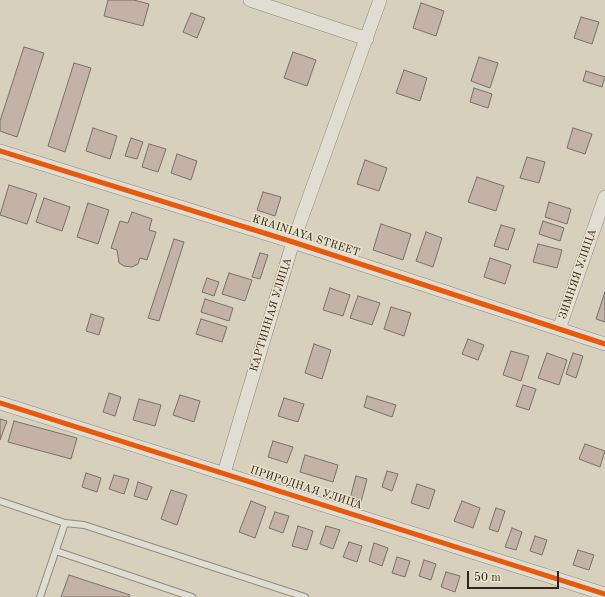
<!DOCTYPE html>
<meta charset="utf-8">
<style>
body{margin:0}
#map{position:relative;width:605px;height:597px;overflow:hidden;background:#d7d0bd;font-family:"Old Standard TT",serif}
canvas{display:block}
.scale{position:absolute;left:467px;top:571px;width:92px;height:18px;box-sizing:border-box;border:2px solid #31251c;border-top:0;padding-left:5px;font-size:12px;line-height:14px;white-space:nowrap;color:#31251c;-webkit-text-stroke:3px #ece3cd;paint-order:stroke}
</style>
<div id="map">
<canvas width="605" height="597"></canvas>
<div class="scale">50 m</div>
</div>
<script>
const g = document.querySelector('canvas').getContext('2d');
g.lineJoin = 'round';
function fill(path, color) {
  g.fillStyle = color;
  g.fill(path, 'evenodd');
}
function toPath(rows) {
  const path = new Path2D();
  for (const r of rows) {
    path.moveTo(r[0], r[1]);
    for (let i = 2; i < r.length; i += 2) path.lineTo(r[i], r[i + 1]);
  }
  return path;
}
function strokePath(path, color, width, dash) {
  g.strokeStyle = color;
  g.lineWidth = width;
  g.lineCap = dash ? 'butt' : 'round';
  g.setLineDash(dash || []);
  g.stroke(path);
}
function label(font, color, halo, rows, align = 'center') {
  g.font = font + ' "Old Standard TT",serif';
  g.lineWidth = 3;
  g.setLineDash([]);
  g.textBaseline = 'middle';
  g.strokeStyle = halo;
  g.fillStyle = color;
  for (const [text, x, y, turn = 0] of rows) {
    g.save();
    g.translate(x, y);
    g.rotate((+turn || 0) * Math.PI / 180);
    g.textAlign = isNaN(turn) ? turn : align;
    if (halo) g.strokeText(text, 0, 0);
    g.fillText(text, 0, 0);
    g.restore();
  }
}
const building = toPath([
 [108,0,134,0,149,4,143,26,104,16,108,0],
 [421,3,444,11,436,36,413,28,421,3],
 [191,13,205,18,197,38,183,32,191,13],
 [581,17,599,22,592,44,574,38,581,17],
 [24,47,44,53,17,137,0,131,0,121,24,47],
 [293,52,316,60,307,86,284,78,293,52],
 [479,57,498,63,490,88,471,81,479,57],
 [74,63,91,68,65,152,48,146,74,63],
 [404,70,427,78,420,101,396,93,404,70],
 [586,71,605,77,602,87,583,81,586,71],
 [474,88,492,94,488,108,470,102,474,88],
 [93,128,117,136,110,159,86,151,93,128],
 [573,128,592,134,585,154,567,148,573,128],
 [131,138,143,142,137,159,125,156,131,138],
 [149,144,166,149,158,172,142,167,149,144],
 [177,154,197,161,191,180,171,173,177,154],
 [527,157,545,162,539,183,520,178,527,157],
 [365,160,387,168,379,191,357,184,365,160],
 [477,177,504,186,496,211,468,202,477,177],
 [9,185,37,194,27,224,0,215,9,185],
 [263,192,281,197,275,216,257,210,263,192],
 [44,198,70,207,62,231,36,222,44,198],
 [549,202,571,209,567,224,545,217,549,202],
 [88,203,109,210,98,244,77,237,88,203],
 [132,212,152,219,149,230,156,232,147,260,140,258,138,264,132,267,124,266,119,263,117,250,111,248,120,221,128,223,132,212],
 [543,221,564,228,560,241,539,234,543,221],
 [381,224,411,234,403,260,373,250,381,224],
 [501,225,515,229,508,250,494,246,501,225],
 [426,232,442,238,433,267,416,261,426,232],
 [174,239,184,242,159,321,148,318,174,239],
 [538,244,562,250,557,268,533,262,538,244],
 [260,253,268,255,260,279,252,277,260,253],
 [490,258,511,265,505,284,484,277,490,258],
 [229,273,252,280,245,301,222,294,229,273],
 [207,278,219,282,214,296,202,292,207,278],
 [330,288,350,295,343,316,323,310,330,288],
 [605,292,605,322,596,319,605,292],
 [358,296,380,303,372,325,350,318,358,296],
 [205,299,233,308,229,321,201,312,205,299],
 [391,307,411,313,404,336,384,329,391,307],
 [91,314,104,318,99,335,86,331,91,314],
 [201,319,227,327,222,342,196,334,201,319],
 [468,339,484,345,478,360,462,354,468,339],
 [314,344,331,350,322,379,305,373,314,344],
 [511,351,529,356,521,381,503,375,511,351],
 [547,353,567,360,559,385,538,378,547,353],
 [573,353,583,356,576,378,566,374,573,353],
 [523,385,536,389,529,410,516,406,523,385],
 [109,393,121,397,115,416,103,412,109,393],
 [180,395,200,401,194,422,173,415,180,395],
 [367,396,396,405,392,417,364,407,367,396],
 [284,398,304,404,298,422,278,416,284,398],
 [139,399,161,405,155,426,133,420,139,399],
 [0,419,7,421,0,440,0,419],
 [14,421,77,438,71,459,8,442,14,421],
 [273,441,293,447,287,463,268,457,273,441],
 [585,444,605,451,600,467,579,459,585,444],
 [305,455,338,465,333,482,300,472,305,455],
 [387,471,398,474,392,491,382,487,387,471],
 [86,473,101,478,97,492,82,487,86,473],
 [114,475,129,479,124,494,109,489,114,475],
 [356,476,367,479,361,502,350,499,356,476],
 [138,482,152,487,147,500,134,496,138,482],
 [417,484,435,490,429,509,411,503,417,484],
 [171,490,187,495,177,525,161,519,171,490],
 [251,501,266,507,255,538,239,532,251,501],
 [462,501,480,508,473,528,454,521,462,501],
 [496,508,505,511,498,532,489,529,496,508],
 [275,512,289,516,283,533,269,528,275,512],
 [298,526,313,531,307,550,292,546,298,526],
 [326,526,340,530,333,549,320,544,326,526],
 [512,528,522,532,516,550,505,547,512,528],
 [535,536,547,540,542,555,530,551,535,536],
 [349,542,362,546,357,562,343,557,349,542],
 [374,543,388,548,382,566,369,561,374,543],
 [578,550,594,555,589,570,573,565,578,550],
 [397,557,410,561,405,577,392,573,397,557],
 [424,560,436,564,431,580,419,576,424,560],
 [446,572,460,576,455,592,441,587,446,572],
 [69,575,130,595,129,597,61,597,69,575]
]);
const lane = toPath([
 [0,501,65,523,84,525,305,597],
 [56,551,192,597],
 [40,597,65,523]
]);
const street = toPath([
 [250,0,367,39],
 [0,151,293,242,605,344],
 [559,329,605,197],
 [0,403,605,594],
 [224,473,293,242,380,0]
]);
const cycleway = toPath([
 [0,151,293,242,605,344],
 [0,403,605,594]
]);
const streetNames = [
 ["KRAINIAYA STREET",306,236,18],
 ["ЗИМНЯЯ УЛИЦА",578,274,-71],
 ["КАРТИННАЯ УЛИЦА",271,315,-73],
 ["ПРИРОДНАЯ УЛИЦА",306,488,18]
];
fill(building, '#c4b2a7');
strokePath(building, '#787268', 1);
strokePath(lane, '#8f8a7e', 8);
strokePath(street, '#8f8a7e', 14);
strokePath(lane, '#e0ddd3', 6);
strokePath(street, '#e0ddd3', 13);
strokePath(cycleway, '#e8590c', 5);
label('11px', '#31251c', '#ece3cd', streetNames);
</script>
